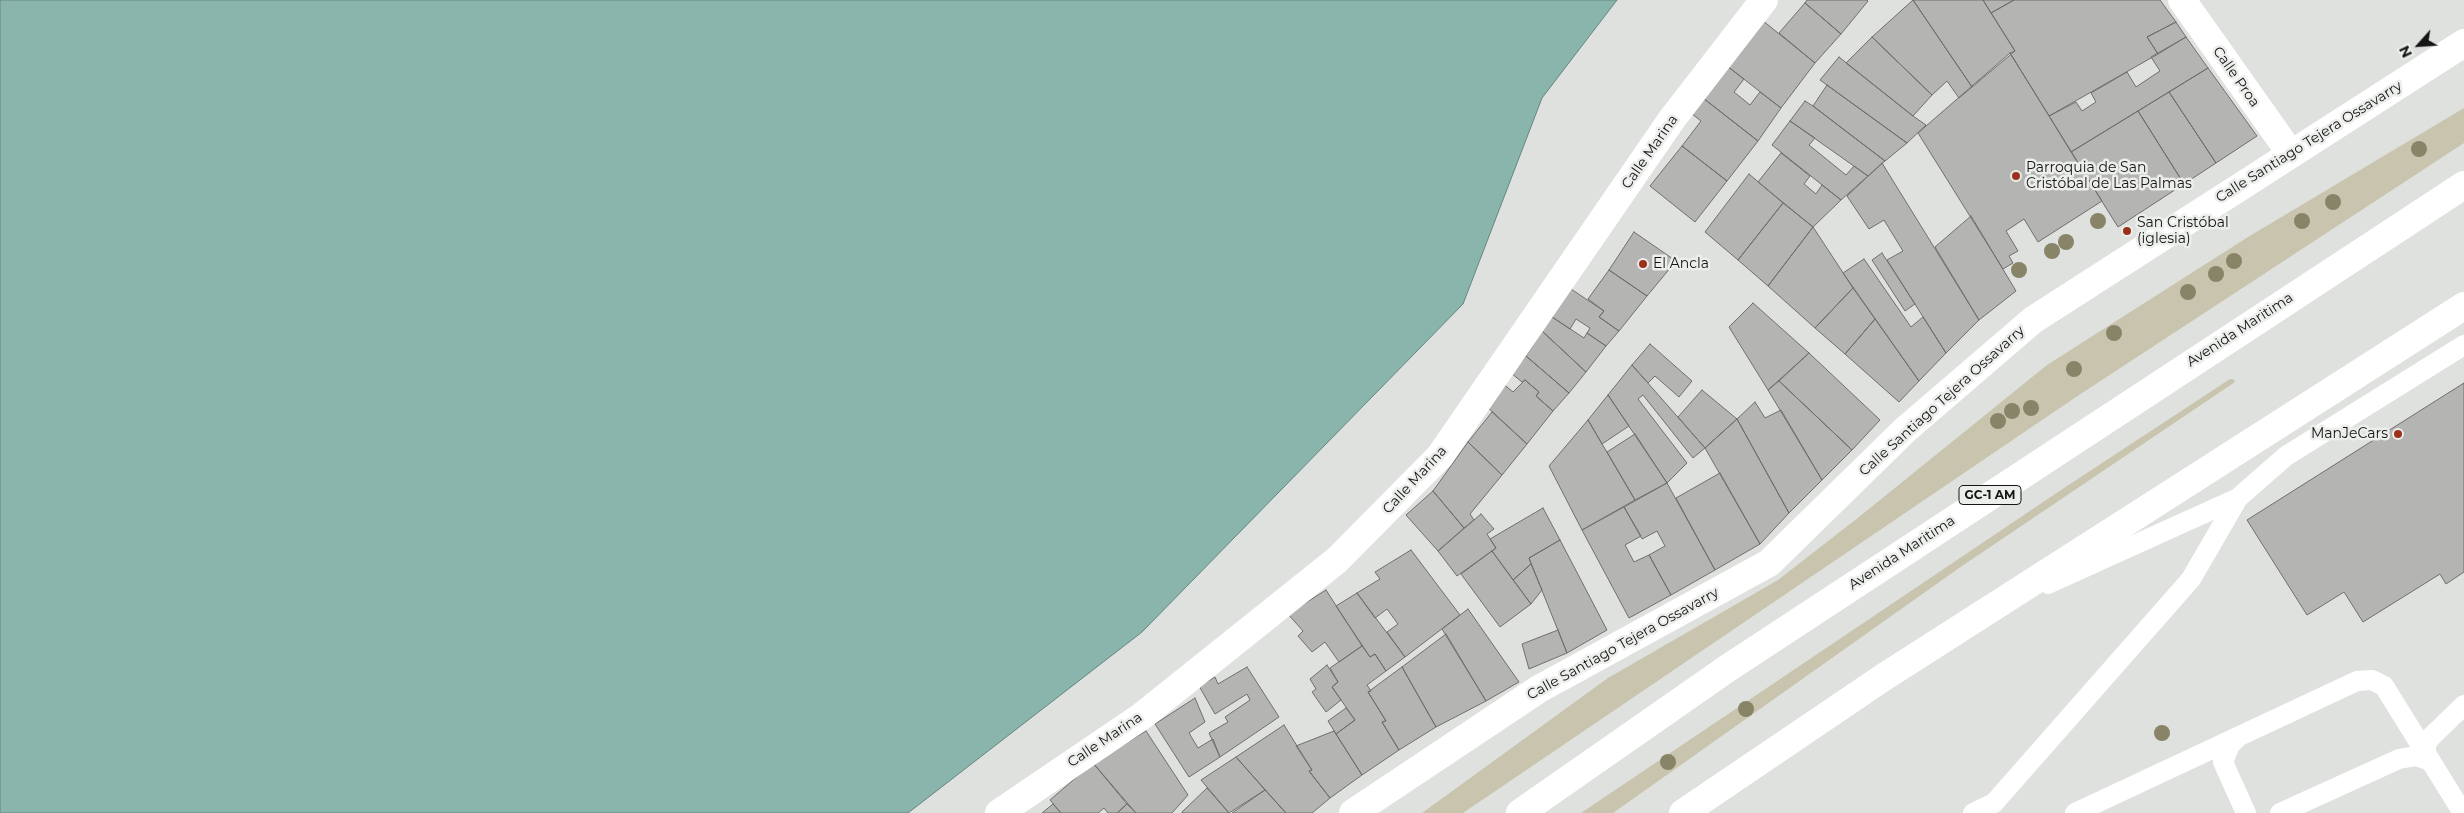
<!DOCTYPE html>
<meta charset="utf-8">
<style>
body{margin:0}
#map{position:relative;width:2464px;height:813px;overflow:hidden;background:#dfe1de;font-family:Montserrat,sans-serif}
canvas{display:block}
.north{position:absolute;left:2394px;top:20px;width:50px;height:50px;-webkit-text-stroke:4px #eceeeb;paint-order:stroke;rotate:244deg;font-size:14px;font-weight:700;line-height:20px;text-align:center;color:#141514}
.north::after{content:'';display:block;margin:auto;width:18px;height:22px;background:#141514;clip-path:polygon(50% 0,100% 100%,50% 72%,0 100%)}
</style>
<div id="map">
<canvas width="2464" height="813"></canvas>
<div class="north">N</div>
</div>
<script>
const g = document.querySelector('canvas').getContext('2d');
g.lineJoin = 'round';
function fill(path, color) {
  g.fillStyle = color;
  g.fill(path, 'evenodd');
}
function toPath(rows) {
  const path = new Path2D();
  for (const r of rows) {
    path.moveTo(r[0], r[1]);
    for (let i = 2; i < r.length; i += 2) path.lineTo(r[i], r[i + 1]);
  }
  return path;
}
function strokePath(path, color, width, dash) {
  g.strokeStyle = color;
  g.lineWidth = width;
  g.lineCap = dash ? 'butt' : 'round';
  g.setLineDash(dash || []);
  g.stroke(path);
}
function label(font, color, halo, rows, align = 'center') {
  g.font = font + ' Montserrat,sans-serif';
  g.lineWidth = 5;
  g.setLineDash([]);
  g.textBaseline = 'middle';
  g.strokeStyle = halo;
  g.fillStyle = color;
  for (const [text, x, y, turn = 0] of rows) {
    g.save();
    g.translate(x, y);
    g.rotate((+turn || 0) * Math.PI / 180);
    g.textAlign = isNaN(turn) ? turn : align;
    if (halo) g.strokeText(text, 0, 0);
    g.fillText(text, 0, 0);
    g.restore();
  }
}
const green = toPath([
 [2464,108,2464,143,2076,397,1463,813,1422,813,1608,678,1778,580,1859,517,2047,365,2248,237],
 [2230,379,2233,379,2235,382,1962,566,1613,813,1581,813,2064,488]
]);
const water = toPath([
 [0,0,1617,0,1542,98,1463,304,1142,632,908,813,0,813,0,0]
]);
const building = toPath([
 [1807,0,1867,0,1868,1,1841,34,1805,3,1807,0],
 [1913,0,1972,87,1959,98,1947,81,1932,95,1872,37,1913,0],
 [1913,0,1983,0,2015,51,1972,87,1913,0],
 [1983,0,2014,0,1991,13,1983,0],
 [2014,0,2160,0,2176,22,2147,37,2158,54,2049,116,2010,53,2015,51,1991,13,2014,0],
 [1805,3,1841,34,1815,63,1779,33,1805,3],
 [1762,20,1815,63,1781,108,1727,66,1762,20],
 [2176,22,2186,37,2158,54,2147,37,2176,22],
 [1872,37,1932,95,1913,116,1846,63,1872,37],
 [2186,37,2208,68,2071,152,2049,116,2076,102,2082,111,2096,102,2091,93,2127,72,2136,87,2160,71,2151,57,2186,37],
 [2010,53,2102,201,2038,242,2024,219,2006,231,2018,251,2009,256,2013,263,2003,269,1918,133,2010,53],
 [1839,57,1913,116,1926,125,1907,143,1820,80,1839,57],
 [1727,66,1744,79,1734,92,1750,105,1760,92,1781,108,1758,141,1703,98,1727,66],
 [2208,68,2257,136,2216,163,2169,92,2208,68],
 [1827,85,1907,143,1885,161,1813,106,1827,85],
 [2169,92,2216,163,2184,184,2138,111,2169,92],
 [1703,98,1758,141,1727,181,1682,146,1701,121,1692,114,1703,98],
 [1805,101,1813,106,1885,161,1868,176,1790,121,1805,101],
 [2138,111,2184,184,2118,227,2071,152,2138,111],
 [1790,121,1815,138,1809,145,1846,175,1854,166,1868,176,1841,200,1772,145,1790,121],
 [1682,146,1727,181,1695,222,1650,186,1682,146],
 [1781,153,1810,176,1804,184,1816,194,1822,185,1841,200,1813,227,1758,182,1781,153],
 [1882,163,1979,320,1946,353,1887,260,1903,251,1884,220,1869,229,1847,196,1882,163],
 [1749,174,1783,203,1738,260,1705,232,1749,174],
 [1783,203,1813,227,1768,286,1738,260,1783,203],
 [1971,216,2016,291,1979,320,1935,247,1971,216],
 [1813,227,1853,288,1815,328,1768,286,1813,227],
 [1634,232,1676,261,1647,296,1609,270,1634,232],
 [1882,253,1915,304,1905,311,1872,260,1882,253],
 [1864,259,1911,327,1923,317,1946,353,1919,381,1843,273,1864,259],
 [1609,270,1647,296,1619,331,1599,317,1604,311,1588,299,1609,270],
 [1853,288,1875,319,1845,354,1815,328,1853,288],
 [1571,289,1604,311,1599,317,1619,331,1606,346,1587,333,1590,328,1576,319,1570,329,1552,317,1571,289],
 [1753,303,1809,353,1768,390,1729,327,1753,303],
 [1552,317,1584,338,1587,333,1606,346,1586,372,1542,331,1552,317],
 [1875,319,1919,381,1899,402,1845,354,1875,319],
 [1542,331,1586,372,1569,393,1526,356,1542,331],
 [1650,344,1692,381,1679,397,1655,376,1648,383,1632,365,1650,344],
 [1809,353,1880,420,1852,450,1779,381,1809,353],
 [1526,356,1569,393,1553,411,1536,396,1539,392,1525,380,1522,382,1511,373,1526,356],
 [1632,365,1705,448,1693,458,1643,395,1638,399,1687,463,1667,483,1608,395,1632,365],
 [1525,380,1539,392,1536,396,1553,411,1527,444,1483,403,1501,382,1513,392,1525,380],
 [1779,381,1852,450,1822,480,1768,390,1779,381],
 [2464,383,2464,572,2446,584,2440,574,2363,622,2344,592,2307,615,2247,520,2464,383],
 [1702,390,1737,419,1705,448,1678,417,1702,390],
 [1608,395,1629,426,1602,444,1588,420,1608,395],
 [1755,402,1765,418,1781,410,1822,480,1789,513,1737,419,1755,402],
 [1492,412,1527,444,1502,475,1468,442,1492,412],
 [1737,419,1789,513,1760,544,1705,448,1737,419],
 [1588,420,1635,500,1582,530,1549,466,1588,420],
 [1635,434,1667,483,1635,500,1607,452,1635,434],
 [1468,442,1502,475,1470,514,1474,520,1464,528,1433,491,1468,442],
 [1720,473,1760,544,1715,570,1676,498,1720,473],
 [1667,483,1715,570,1671,595,1649,555,1665,546,1657,531,1642,539,1624,507,1667,483],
 [1433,491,1464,528,1438,551,1406,515,1433,491],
 [1624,507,1641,536,1625,545,1634,562,1649,555,1671,595,1629,618,1582,530,1624,507],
 [1543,508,1560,540,1529,558,1531,564,1513,580,1492,551,1496,548,1490,539,1543,508],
 [1481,514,1494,529,1487,534,1496,548,1457,576,1438,551,1481,514],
 [1560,540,1607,630,1567,653,1529,558,1560,540],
 [1411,550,1460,615,1405,657,1387,632,1398,624,1387,609,1375,618,1357,593,1380,579,1375,572,1411,550],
 [1492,551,1531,604,1500,627,1461,574,1492,551],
 [1531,564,1542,590,1531,604,1513,580,1531,564],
 [1326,590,1362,646,1339,662,1325,642,1312,652,1298,636,1303,631,1288,614,1326,590],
 [1357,593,1405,657,1386,671,1375,654,1370,657,1336,606,1357,593],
 [1468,609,1519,682,1486,701,1442,629,1468,609],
 [1558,630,1567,653,1529,669,1522,644,1558,630],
 [1446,634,1486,701,1436,727,1402,667,1446,634],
 [1362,646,1370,657,1375,654,1386,671,1367,685,1371,691,1368,692,1386,721,1382,722,1399,750,1362,775,1336,734,1355,720,1332,687,1338,682,1330,668,1362,646],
 [1327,665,1338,682,1332,687,1341,700,1326,712,1312,692,1316,689,1310,679,1327,665],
 [1247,667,1279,717,1220,757,1209,733,1228,722,1225,717,1250,700,1247,694,1215,714,1199,686,1215,677,1218,684,1247,667],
 [1402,667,1436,727,1399,750,1382,722,1386,721,1368,692,1402,667],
 [1195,698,1205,722,1189,733,1198,748,1213,739,1220,757,1189,777,1155,724,1195,698],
 [1346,708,1355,720,1336,734,1328,721,1346,708],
 [1284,725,1312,770,1309,771,1330,798,1312,813,1286,813,1236,757,1284,725],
 [1146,731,1188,795,1172,813,1136,813,1093,763,1146,731],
 [1334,731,1362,775,1330,798,1309,771,1312,770,1296,746,1334,731],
 [1236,757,1265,790,1229,813,1201,780,1236,757],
 [1093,763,1127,804,1117,813,1108,813,1104,808,1098,813,1061,813,1050,800,1093,763],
 [1207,788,1229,813,1182,813,1182,812,1207,788],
 [1265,790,1286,813,1232,813,1265,790],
 [1053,804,1061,813,1042,813,1053,804],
 [1127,804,1136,813,1117,813,1127,804]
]);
const lane = toPath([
 [2048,584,2238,498],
 [2239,736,2230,745,2223,762,2246,813],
 [2426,752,2426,744,2431,737,2464,705],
 [1973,813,1994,803,2191,579,2238,498,2286,456,2464,345],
 [2075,813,2357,681,2372,680,2384,686,2463,813],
 [2280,813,2399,759,2416,756,2431,761]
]);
const street = toPath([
 [2182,0,2291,154],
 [999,813,1142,716,1337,560,1440,456,1672,119,1764,0],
 [1353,813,1539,689,1769,563,1905,430,2033,320,2464,43]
]);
const highway = toPath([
 [1520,813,1728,668,2464,185],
 [1683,813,1884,677,2464,306]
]);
const trees = [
 [2419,149],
 [2333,202],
 [2098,221],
 [2302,221],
 [2066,242],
 [2052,251],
 [2234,261],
 [2019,270],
 [2216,274],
 [2188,292],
 [2114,333],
 [2074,369],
 [2031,408],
 [2012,411],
 [1998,421],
 [1746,709],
 [2162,733],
 [1668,762]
];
const markers = [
 [2016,176,5,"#9a311a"],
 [2127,231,5,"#9a311a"],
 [1643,264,5,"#9a311a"],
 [2398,434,5,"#9a311a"]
];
const shields = [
 [1990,495,62]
];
const shieldNames = [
 ["GC-1 AM",1990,495]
];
const streetNames = [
 ["Calle Proa",2236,77,55],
 ["Calle Santiago Tejera Ossavarry",2309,142,-32],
 ["Calle Marina",1650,152,-55],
 ["Avenida Maritima",2240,330,-33],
 ["Calle Santiago Tejera Ossavarry",1942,401,-42],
 ["Calle Marina",1415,480,-47],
 ["Avenida Maritima",1902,553,-33],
 ["Calle Santiago Tejera Ossavarry",1623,644,-29],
 ["Calle Marina",1105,740,-34]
];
const poiNames = [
 ["Parroquia de San",2026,168],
 ["Cristóbal de Las Palmas",2026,184],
 ["San Cristóbal",2137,223],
 ["(iglesia)",2137,239],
 ["El Ancla",1653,264],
 ["ManJeCars",2388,434,"right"]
];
fill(green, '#c9c4ae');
fill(water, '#89b5ac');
strokePath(water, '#66857e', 1);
fill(building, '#b4b5b2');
strokePath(building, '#6e6f6c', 1);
strokePath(lane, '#fff', 20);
strokePath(street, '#fff', 28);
strokePath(highway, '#fff', 28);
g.fillStyle = '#888468';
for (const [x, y] of trees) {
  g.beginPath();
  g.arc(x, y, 8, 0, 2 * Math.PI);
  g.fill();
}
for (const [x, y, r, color] of markers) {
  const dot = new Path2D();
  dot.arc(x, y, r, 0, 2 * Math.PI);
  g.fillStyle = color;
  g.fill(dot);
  strokePath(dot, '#eceeeb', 2);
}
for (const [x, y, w] of shields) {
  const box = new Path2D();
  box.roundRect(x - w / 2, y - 9.5, w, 19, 4);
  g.fillStyle = '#eceeeb';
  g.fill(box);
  strokePath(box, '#141514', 1);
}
label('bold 12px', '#141514', null, shieldNames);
label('14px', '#141514', '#eceeeb', streetNames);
label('14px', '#141514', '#eceeeb', poiNames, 'left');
</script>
